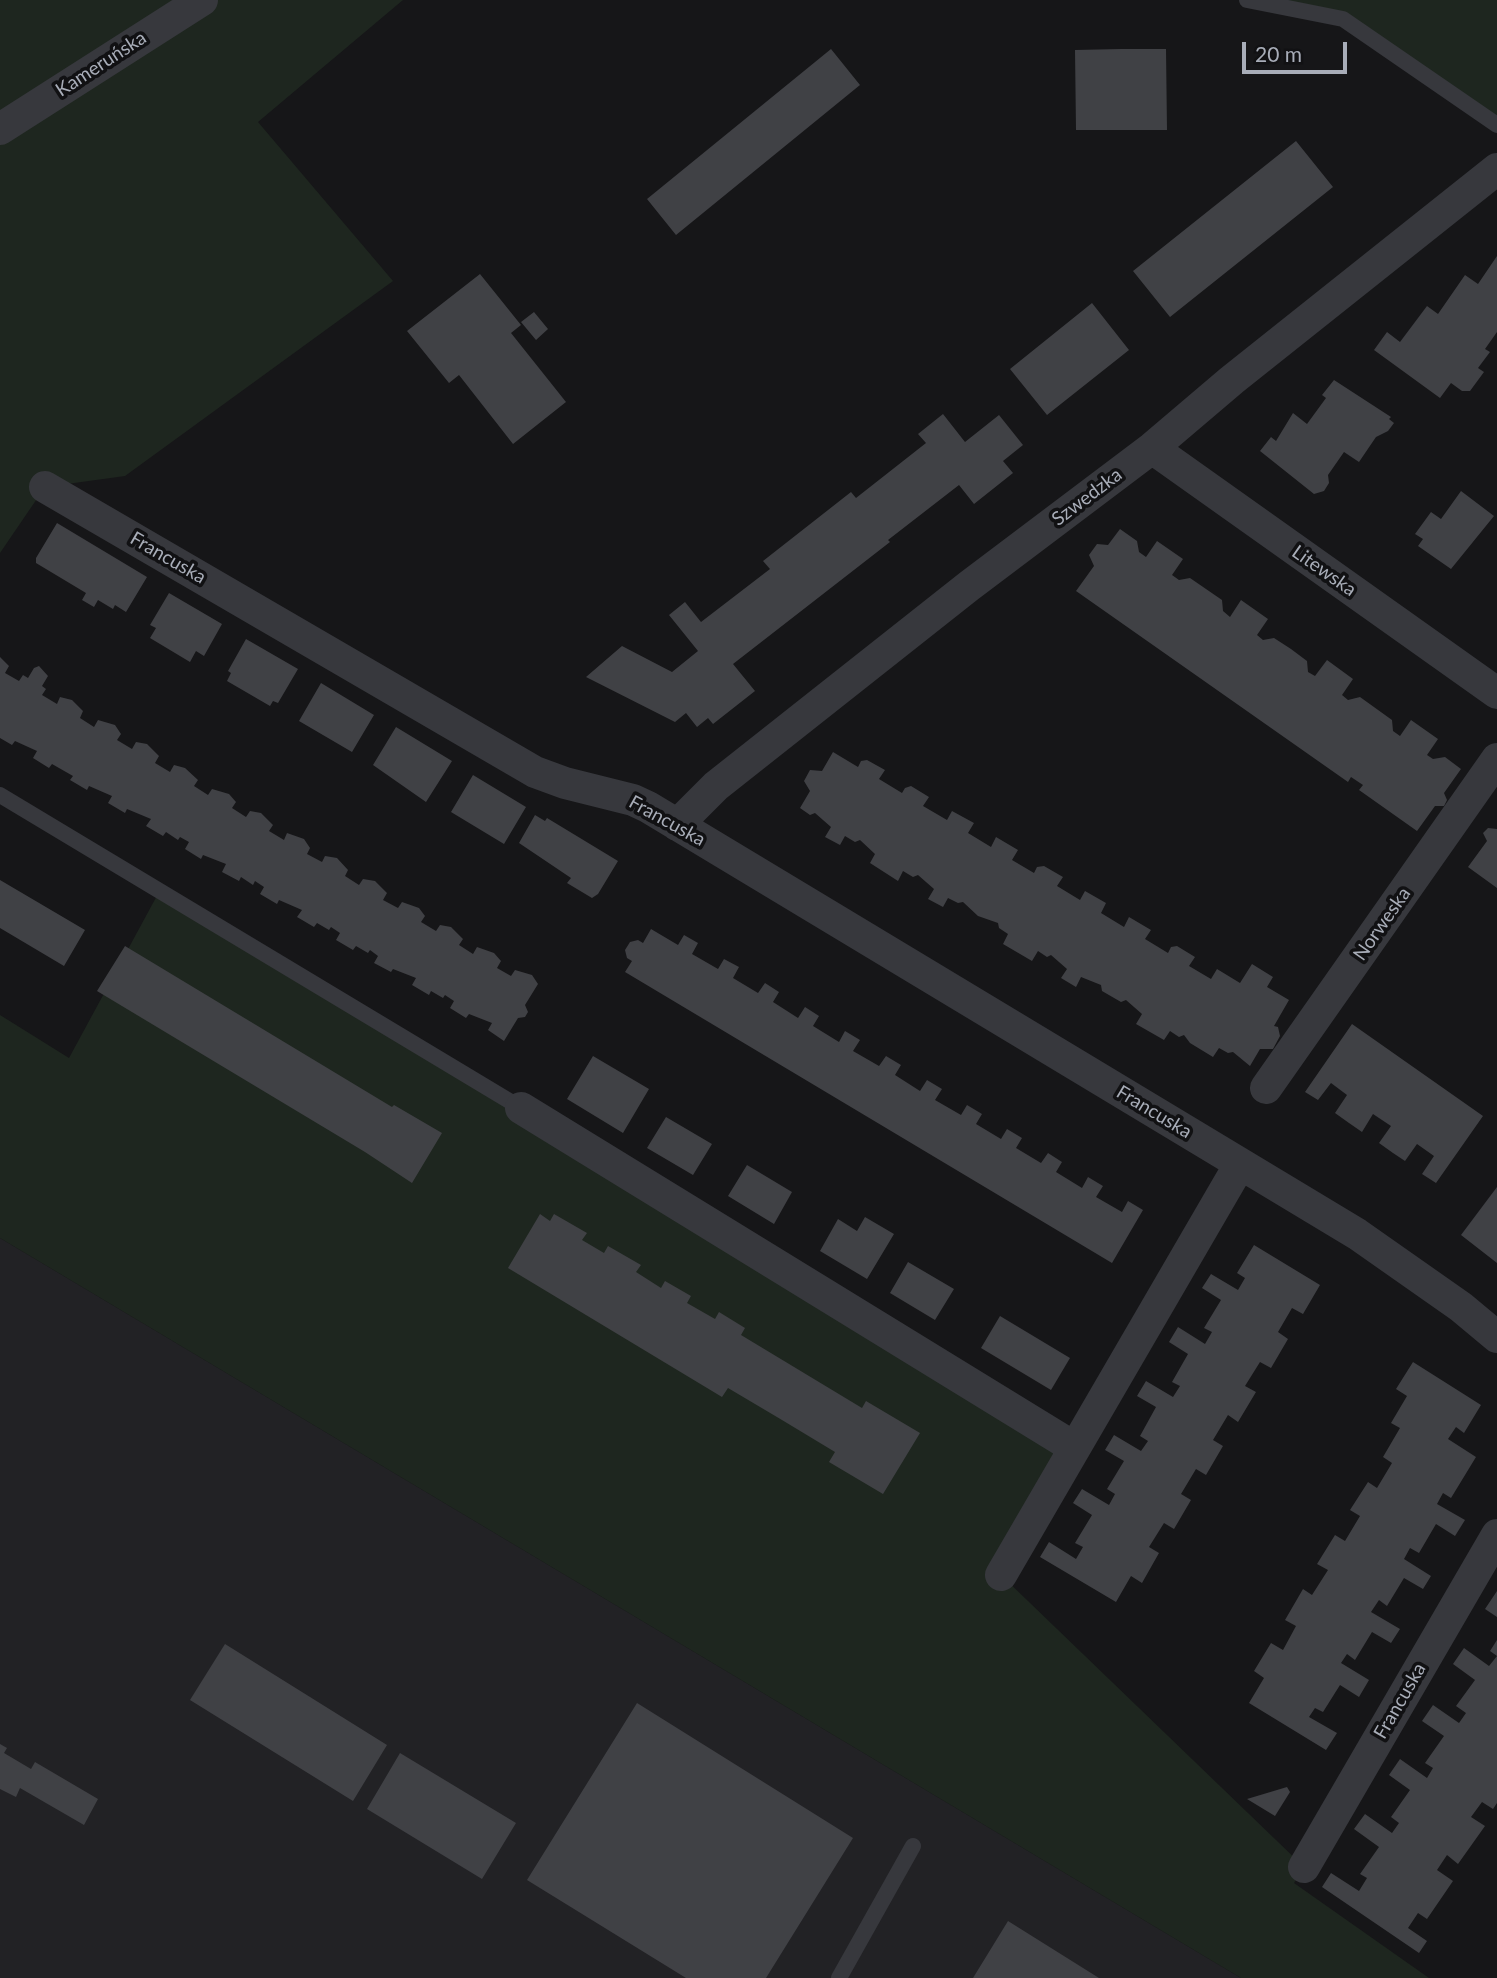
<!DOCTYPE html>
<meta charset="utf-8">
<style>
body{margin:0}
#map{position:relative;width:1497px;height:1978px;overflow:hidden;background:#161618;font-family:Lato,sans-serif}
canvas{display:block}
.scale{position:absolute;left:1242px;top:42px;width:105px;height:32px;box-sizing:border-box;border:4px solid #a8adb8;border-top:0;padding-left:9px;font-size:21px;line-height:24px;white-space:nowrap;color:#a8adb8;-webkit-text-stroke:5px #111113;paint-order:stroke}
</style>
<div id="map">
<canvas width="1497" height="1978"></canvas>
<div class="scale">20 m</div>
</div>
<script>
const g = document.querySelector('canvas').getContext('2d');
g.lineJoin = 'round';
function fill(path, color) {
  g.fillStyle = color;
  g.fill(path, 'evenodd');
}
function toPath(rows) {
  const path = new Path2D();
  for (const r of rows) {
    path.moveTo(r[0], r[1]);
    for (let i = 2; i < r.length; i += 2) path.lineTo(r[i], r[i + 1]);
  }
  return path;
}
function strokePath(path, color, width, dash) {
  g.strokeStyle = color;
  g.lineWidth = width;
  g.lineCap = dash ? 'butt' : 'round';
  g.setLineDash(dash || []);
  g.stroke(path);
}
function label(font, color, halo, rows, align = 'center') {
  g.font = font + ' Lato,sans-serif';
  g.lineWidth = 7;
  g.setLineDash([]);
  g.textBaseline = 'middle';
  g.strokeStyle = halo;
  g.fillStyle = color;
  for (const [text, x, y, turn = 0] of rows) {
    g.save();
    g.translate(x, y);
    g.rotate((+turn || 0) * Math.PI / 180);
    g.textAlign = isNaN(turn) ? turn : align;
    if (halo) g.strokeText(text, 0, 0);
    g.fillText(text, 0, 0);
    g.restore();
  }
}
const built = toPath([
 [0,1238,1241,1978,0,1978]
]);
const green = toPath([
 [0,0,403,0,258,122,393,281,125,476,45,487,0,553],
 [1247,0,1497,0,1497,125,1343,19],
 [159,892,1075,1448,1001,1575,1304,1867,1294,1883,1429,1978,1241,1978,0,1238,0,1015,69,1058]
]);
const building = toPath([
 [831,49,860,85,676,235,647,199],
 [1121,49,1166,49,1167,130,1076,130,1075,50],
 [1296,141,1333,187,1170,317,1133,271],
 [1497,256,1497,332,1485,349,1490,352,1478,368,1484,372,1470,391,1462,391,1451,383,1440,398,1374,350,1387,332,1400,342,1427,306,1438,314,1465,275,1478,284],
 [480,274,521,325,511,333,566,402,513,444,459,375,449,383,407,331],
 [1092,303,1129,350,1047,415,1010,369],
 [534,312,548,329,536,340,521,322],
 [1334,380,1391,417,1389,419,1394,423,1388,431,1376,437,1359,462,1344,452,1328,475,1329,483,1324,491,1314,494,1260,451,1271,437,1276,441,1293,413,1307,424,1326,398,1322,395],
 [943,414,965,442,999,415,1023,445,1003,461,1013,473,974,504,959,485,888,540,890,542,733,664,755,691,713,724,708,718,697,727,686,713,675,722,586,677,622,646,672,672,698,651,669,615,685,602,701,622,770,569,763,561,851,492,856,498,926,443,918,434],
 [1461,491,1494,516,1451,569,1418,546,1423,539,1415,534,1431,512,1441,519],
 [57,523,147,577,126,612,115,605,113,609,98,600,94,607,82,600,86,593,36,563,36,558],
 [1120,529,1137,541,1139,552,1146,557,1157,541,1183,559,1172,575,1179,580,1190,578,1222,600,1223,611,1230,617,1241,600,1268,619,1257,635,1263,640,1274,638,1291,649,1307,661,1308,672,1315,676,1327,660,1353,679,1342,695,1348,700,1360,697,1392,720,1393,731,1400,736,1411,720,1438,739,1427,755,1433,759,1445,757,1461,769,1444,793,1447,800,1444,806,1435,806,1417,831,1359,790,1363,785,1351,777,1348,782,1076,591,1094,566,1089,555,1097,544,1108,545],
 [169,593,222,624,204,656,196,651,190,662,150,638,156,628,150,625],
 [246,639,298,669,278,703,273,701,270,706,227,681,231,673,228,671],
 [0,657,9,666,5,673,19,681,23,675,28,678,34,668,39,666,48,676,42,686,46,689,42,695,57,704,60,697,72,700,83,711,80,718,94,727,98,720,115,725,121,734,117,740,132,749,136,742,147,744,159,756,155,763,170,772,174,765,185,768,198,780,194,786,208,795,212,789,229,794,236,802,232,808,246,817,250,811,261,813,273,825,269,831,284,840,287,833,304,839,310,848,307,854,322,862,325,856,337,858,348,870,345,876,359,885,363,879,375,881,387,893,383,900,398,908,402,902,419,908,425,916,421,922,436,931,440,925,451,927,463,939,459,945,473,954,477,947,494,953,501,961,497,968,511,976,515,970,532,975,538,984,525,1005,528,1012,525,1017,518,1018,504,1041,488,1030,492,1023,469,1014,466,1018,450,1008,454,1001,445,995,443,998,431,991,429,995,412,985,416,978,393,969,391,972,374,963,378,956,370,950,368,953,356,946,353,950,336,940,340,933,331,927,329,930,317,923,314,927,297,917,302,910,279,900,277,904,260,894,264,887,255,881,253,885,241,877,239,881,222,872,226,864,203,855,201,859,185,849,189,842,180,837,178,840,166,832,163,836,146,826,151,819,127,809,125,813,108,803,112,796,89,786,87,790,70,780,73,776,52,764,49,768,33,758,37,751,15,741,12,745,0,738],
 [321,683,374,715,352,752,299,721],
 [396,727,452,761,426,802,373,765],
 [833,752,858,767,861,761,867,760,885,770,879,779,902,793,905,788,911,786,929,797,923,806,947,820,952,811,974,823,968,833,991,847,996,837,1018,850,1012,860,1034,873,1037,867,1044,866,1063,877,1057,886,1080,900,1085,891,1106,903,1101,913,1124,927,1129,917,1151,930,1145,939,1168,953,1171,947,1177,946,1195,957,1189,966,1211,979,1217,969,1240,983,1252,964,1273,977,1267,987,1289,1000,1274,1026,1278,1027,1280,1036,1273,1049,1260,1049,1250,1066,1233,1052,1228,1053,1219,1048,1213,1057,1190,1043,1184,1035,1179,1037,1170,1031,1164,1040,1136,1024,1142,1014,1126,1000,1121,1002,1102,991,1101,985,1081,977,1076,987,1061,978,1067,969,1051,955,1047,957,1038,951,1032,961,1003,944,1008,934,999,928,998,923,978,916,963,902,958,903,948,898,943,907,928,899,934,889,918,875,913,877,903,871,898,881,870,863,875,854,860,840,855,842,845,836,840,845,825,837,831,827,815,813,810,815,800,808,810,791,804,781,810,770,822,771],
 [473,775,526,807,504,844,451,812],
 [535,815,545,821,547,818,618,861,598,894,592,898,567,883,571,878,519,843],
 [1488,828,1497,829,1497,888,1468,867,1487,841,1483,833],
 [0,880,85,930,64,966,0,928],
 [651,929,678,945,684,935,698,943,692,954,718,969,724,959,739,967,733,978,758,993,765,983,779,992,773,1002,798,1018,805,1007,819,1016,813,1026,839,1042,845,1031,860,1040,853,1051,879,1066,886,1056,901,1065,895,1075,920,1091,927,1080,942,1089,935,1100,961,1115,967,1105,982,1114,976,1124,1001,1139,1007,1129,1022,1138,1016,1148,1041,1163,1048,1153,1062,1162,1056,1172,1082,1188,1088,1177,1103,1186,1096,1197,1122,1212,1128,1201,1143,1210,1112,1263,625,972,632,961,627,958,625,950,630,942,638,940,643,943],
 [125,946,392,1107,394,1105,442,1133,412,1183,365,1152,97,991],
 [1352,1024,1483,1116,1436,1183,1422,1174,1434,1156,1417,1144,1405,1161,1393,1153,1379,1143,1391,1126,1373,1114,1362,1132,1349,1123,1335,1113,1347,1095,1331,1083,1318,1100,1305,1092],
 [593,1056,649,1089,623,1133,567,1099],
 [666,1117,712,1144,693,1175,647,1148],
 [747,1165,792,1192,774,1224,728,1196],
 [1497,1187,1497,1263,1461,1235],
 [540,1214,550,1221,554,1214,587,1233,582,1240,604,1253,608,1246,641,1265,636,1272,661,1288,665,1281,691,1296,687,1303,715,1319,719,1312,745,1328,741,1335,862,1408,866,1401,920,1433,883,1494,829,1462,835,1452,782,1420,728,1388,722,1397,508,1268],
 [865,1217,894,1234,867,1279,820,1251,838,1219,857,1231],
 [1254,1245,1320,1285,1303,1314,1292,1308,1278,1332,1288,1339,1271,1368,1260,1362,1245,1386,1256,1392,1238,1422,1228,1415,1213,1440,1223,1446,1206,1475,1196,1469,1181,1494,1191,1500,1174,1529,1164,1523,1149,1547,1159,1553,1142,1583,1131,1576,1116,1602,1040,1557,1049,1542,1076,1559,1083,1547,1075,1543,1092,1515,1073,1503,1082,1489,1109,1505,1115,1494,1107,1489,1124,1461,1105,1450,1114,1435,1141,1451,1148,1441,1140,1436,1156,1407,1137,1396,1146,1381,1173,1397,1180,1386,1172,1382,1188,1354,1169,1342,1178,1327,1205,1344,1212,1332,1204,1328,1221,1300,1202,1288,1211,1274,1238,1290,1245,1278,1237,1273],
 [908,1262,954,1289,935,1320,890,1293],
 [1000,1316,1070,1358,1051,1390,981,1348],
 [1413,1362,1481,1405,1464,1433,1456,1427,1448,1439,1476,1457,1451,1498,1443,1493,1437,1504,1465,1520,1455,1536,1436,1524,1419,1553,1410,1548,1404,1559,1431,1576,1423,1589,1404,1578,1387,1606,1379,1600,1371,1612,1400,1629,1391,1643,1372,1632,1355,1660,1347,1654,1341,1663,1369,1680,1359,1697,1340,1685,1323,1712,1315,1708,1309,1717,1337,1733,1326,1750,1249,1703,1264,1678,1254,1671,1271,1643,1283,1650,1296,1626,1285,1620,1303,1589,1312,1595,1328,1570,1317,1564,1335,1535,1345,1541,1360,1516,1350,1510,1368,1482,1377,1488,1392,1463,1383,1457,1400,1428,1391,1423,1407,1396,1396,1389],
 [1497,1591,1497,1617,1485,1609],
 [1497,1640,1497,1803,1493,1809,1482,1802,1471,1817,1485,1826,1458,1864,1447,1855,1437,1870,1453,1881,1427,1919,1418,1913,1408,1928,1427,1941,1419,1953,1322,1887,1331,1873,1359,1891,1367,1878,1360,1874,1379,1847,1354,1829,1365,1814,1392,1833,1399,1823,1391,1817,1410,1790,1389,1775,1400,1759,1427,1778,1433,1768,1425,1763,1444,1736,1422,1721,1433,1705,1459,1723,1466,1713,1456,1706,1475,1680,1453,1664,1464,1648,1489,1666,1497,1656,1490,1651],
 [225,1644,387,1745,353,1801,190,1700],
 [637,1703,853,1838,766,1978,686,1978,527,1880],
 [0,1744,7,1748,4,1753,31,1769,35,1762,98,1799,84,1825,20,1788,16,1797,0,1789],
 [400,1753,516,1823,482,1879,367,1809],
 [1287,1787,1290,1792,1275,1816,1247,1799],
 [1008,1921,1099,1978,973,1978]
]);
const service = toPath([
 [1247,0,1343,19,1497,125],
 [0,795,521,1108],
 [839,1978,913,1846]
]);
const minor = toPath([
 [0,129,202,0],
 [1152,448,1497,693],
 [45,487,535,772,565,783,633,800,648,807,1357,1234,1461,1307,1497,1337],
 [677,825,716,786,969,586,1152,448,1232,380,1497,169],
 [1266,1088,1497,759],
 [521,1108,1075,1448],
 [1001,1575,1240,1164],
 [1304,1867,1497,1535]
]);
const streetNames = [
 ["Kameruńska",101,64,-33],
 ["Szwedzka",1087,497,-37],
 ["Francuska",168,558,30],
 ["Litewska",1324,571,35],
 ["Francuska",667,821,29],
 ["Norweska",1382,924,-55],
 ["Francuska",1154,1112,31],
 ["Francuska",1400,1701,-60]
];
fill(built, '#222225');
fill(green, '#1e261f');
fill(building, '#404145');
strokePath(service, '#37383d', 16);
strokePath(minor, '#37383d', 32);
label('19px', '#a8adb8', '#111113', streetNames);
</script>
